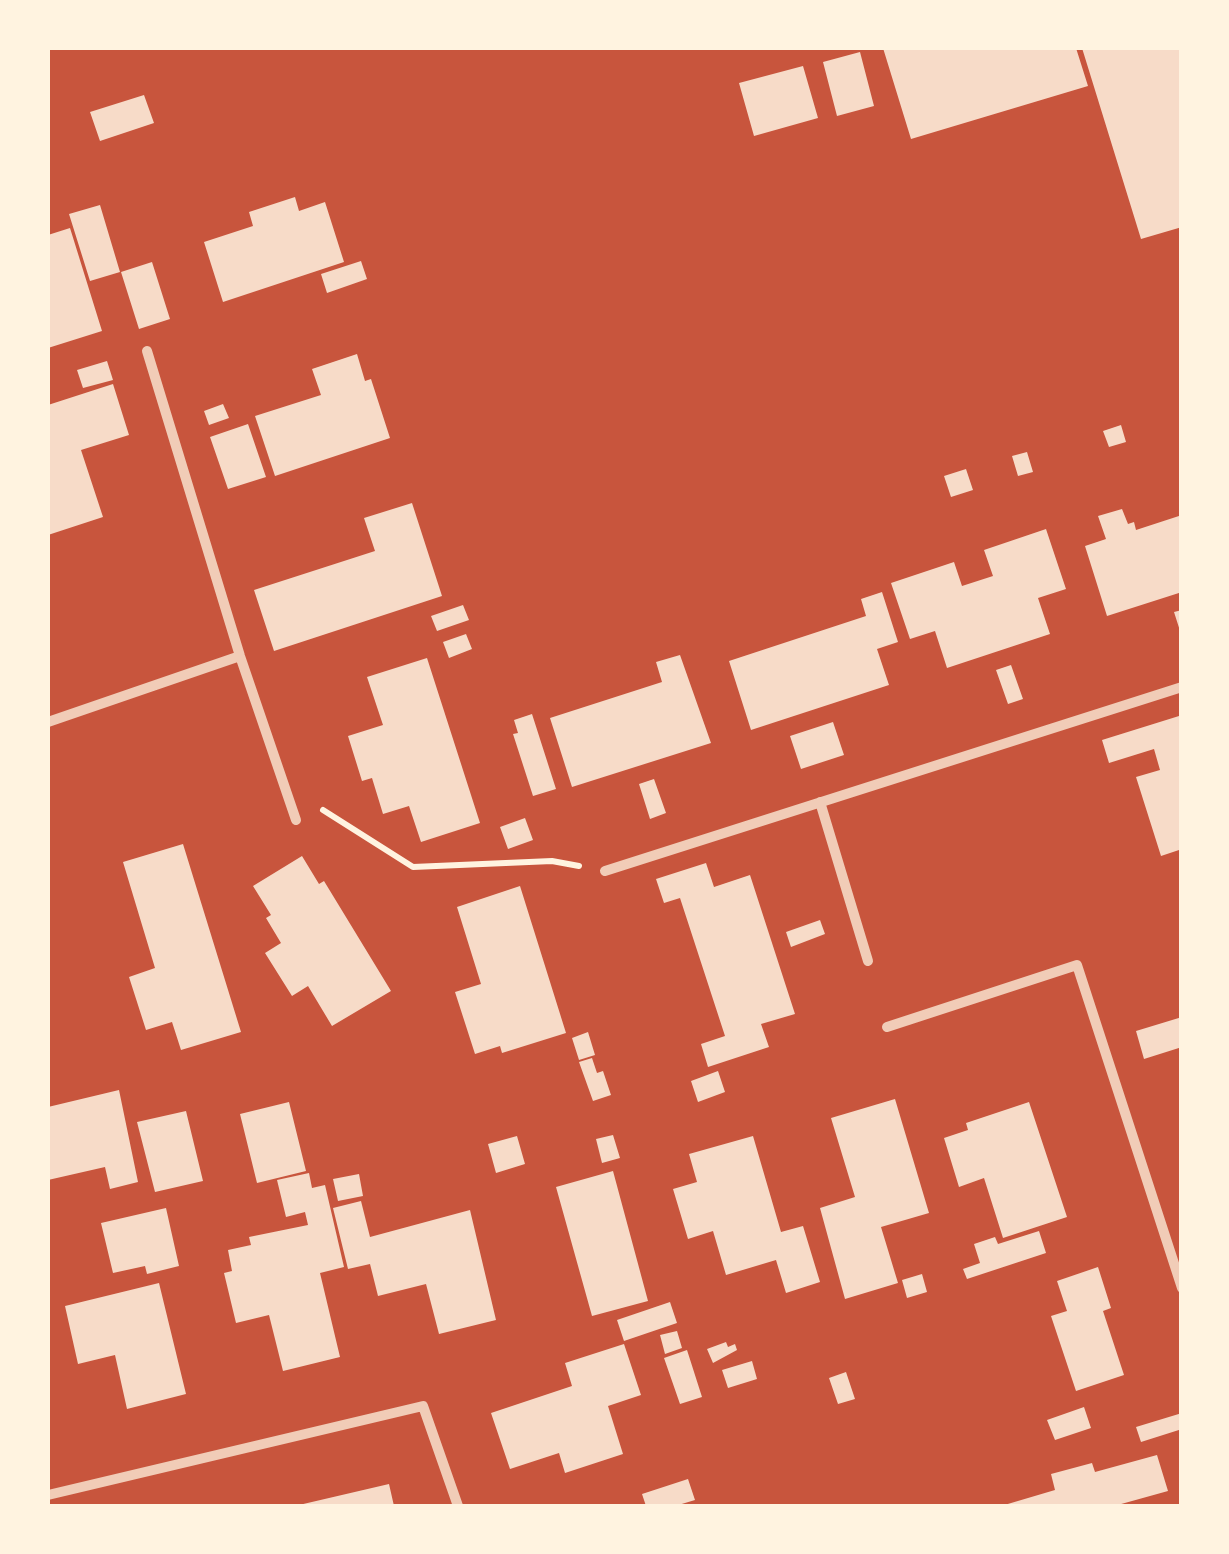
<!DOCTYPE html>
<style>
body{margin:0}
#map{position:relative;width:1229px;height:1554px;overflow:hidden;background:#c8553d;font-family:Jost,sans-serif}
canvas{display:block}
.frame{position:absolute;inset:0;border:50px solid #fff3e0;pointer-events:none}
</style>
<div id="map">
<canvas width="1229" height="1554"></canvas>
<div class="frame"></div>
</div>
<script>
const g = document.querySelector('canvas').getContext('2d');
g.lineJoin = 'round';
function fill(path, color) {
  g.fillStyle = color;
  g.fill(path, 'evenodd');
}
function toPath(rows) {
  const path = new Path2D();
  for (const r of rows) {
    path.moveTo(r[0], r[1]);
    for (let i = 2; i < r.length; i += 2) path.lineTo(r[i], r[i + 1]);
  }
  return path;
}
function strokePath(path, color, width, dash) {
  g.strokeStyle = color;
  g.lineWidth = width;
  g.lineCap = dash ? 'butt' : 'round';
  g.setLineDash(dash || []);
  g.stroke(path);
}
const building = toPath([
 [883,48,1076,48,1088,86,911,139],
 [1082,48,1182,48,1182,227,1141,239],
 [860,52,874,106,837,116,823,62],
 [803,66,818,118,754,136,739,83],
 [144,95,154,123,100,141,90,112],
 [295,197,299,211,325,202,344,262,223,302,204,242,253,226,249,212],
 [100,205,120,272,90,281,69,214],
 [70,228,102,331,48,348,48,235],
 [361,261,367,279,327,293,321,274],
 [152,262,170,319,139,329,121,272],
 [357,354,365,381,371,379,390,438,275,476,255,416,321,395,312,369],
 [107,361,113,380,83,388,77,370],
 [113,384,129,435,81,450,103,517,48,535,48,405],
 [223,404,229,418,209,425,204,411],
 [248,424,266,477,228,489,210,437],
 [1121,425,1126,442,1109,447,1103,431],
 [1027,452,1033,472,1018,476,1012,456],
 [966,469,973,490,951,497,944,476],
 [412,503,442,596,274,651,254,590,375,551,364,518],
 [1122,509,1128,524,1134,522,1136,530,1182,515,1182,592,1107,616,1085,546,1106,539,1098,516],
 [1046,529,1066,589,1038,598,1050,634,947,668,935,631,910,639,891,583,954,562,962,586,993,576,984,550],
 [882,592,898,642,877,649,889,685,751,730,729,661,866,616,861,599],
 [463,605,469,620,437,631,431,616],
 [1182,610,1182,634,1181,634,1174,612],
 [466,634,472,649,449,658,443,642],
 [680,655,711,743,572,787,550,718,662,682,656,662],
 [427,658,480,823,421,842,409,806,383,814,372,778,362,781,348,736,383,725,367,677],
 [1011,665,1023,699,1008,704,996,670],
 [532,714,556,789,533,796,513,734,518,733,514,720],
 [1179,716,1182,849,1161,856,1136,777,1160,770,1154,749,1109,763,1102,740],
 [833,722,844,755,801,769,790,736],
 [654,779,666,813,650,819,639,784],
 [525,818,533,840,508,849,500,827],
 [183,844,241,1032,181,1050,172,1022,146,1030,129,977,155,968,123,862],
 [302,856,319,884,324,881,391,991,332,1026,308,986,292,996,265,953,281,943,266,918,271,915,253,886],
 [706,863,714,887,750,875,795,1014,761,1024,769,1047,708,1067,701,1044,725,1036,680,898,664,903,656,879],
 [520,886,566,1033,502,1053,500,1046,475,1054,455,992,481,984,457,907],
 [820,920,825,934,791,947,786,932],
 [1182,1017,1182,1047,1144,1059,1136,1031],
 [588,1032,595,1055,579,1060,572,1038],
 [592,1058,597,1073,603,1071,611,1095,593,1101,579,1062],
 [718,1071,725,1092,698,1102,691,1081],
 [119,1090,138,1182,110,1189,105,1167,48,1180,48,1107],
 [895,1099,929,1213,881,1227,898,1283,845,1299,820,1208,855,1197,831,1118],
 [289,1102,306,1171,257,1183,240,1114],
 [1029,1102,1067,1217,1003,1238,984,1178,959,1187,944,1138,968,1130,966,1123],
 [186,1111,203,1181,155,1192,137,1122],
 [613,1135,620,1158,602,1163,596,1139],
 [517,1136,525,1164,496,1173,488,1144],
 [753,1136,781,1232,803,1226,820,1282,786,1293,776,1260,726,1275,713,1231,688,1239,673,1189,697,1182,689,1154],
 [613,1171,648,1301,592,1316,556,1187],
 [309,1173,312,1188,325,1185,344,1267,320,1273,340,1357,283,1371,269,1315,236,1323,224,1273,232,1271,228,1250,251,1245,249,1237,308,1225,305,1212,286,1217,277,1180],
 [359,1174,363,1196,338,1201,333,1179],
 [361,1201,370,1237,470,1210,496,1320,439,1334,426,1284,378,1296,370,1264,348,1269,333,1208],
 [166,1208,179,1266,147,1274,145,1266,113,1273,101,1223],
 [1039,1231,1046,1253,967,1279,963,1269,980,1263,974,1244,995,1237,998,1244],
 [1098,1267,1111,1308,1103,1311,1124,1375,1076,1391,1051,1316,1067,1311,1057,1281],
 [922,1274,927,1292,907,1298,902,1280],
 [159,1283,186,1394,127,1409,115,1355,78,1364,65,1306],
 [670,1302,677,1323,624,1341,617,1320],
 [677,1331,682,1348,665,1354,660,1335],
 [726,1342,728,1347,735,1344,737,1350,713,1363,707,1349],
 [624,1344,641,1395,608,1406,623,1454,565,1473,559,1453,510,1469,491,1413,572,1386,565,1363],
 [687,1350,702,1397,680,1404,664,1358],
 [752,1361,757,1379,728,1388,722,1370],
 [846,1372,855,1399,838,1404,829,1378],
 [1084,1407,1091,1428,1055,1440,1047,1420],
 [1182,1413,1182,1429,1141,1442,1136,1427],
 [1157,1455,1168,1491,1114,1506,1001,1506,1055,1490,1051,1474,1092,1463,1095,1472],
 [688,1479,695,1500,675,1506,646,1506,642,1494],
 [389,1484,394,1506,299,1506,299,1505]
]);
const path = toPath([
 [323,810,413,867,552,861,579,866]
]);
const minor = toPath([
 [147,351,240,656,296,820],
 [48,722,240,656],
 [820,802,868,961],
 [605,871,1182,687],
 [887,1027,1077,965,1182,1288],
 [48,1495,423,1406,458,1506]
]);
fill(building, '#f7dbc8');
strokePath(path, '#fff3e0', 6);
strokePath(minor, '#f1ccb7', 10);
</script>
